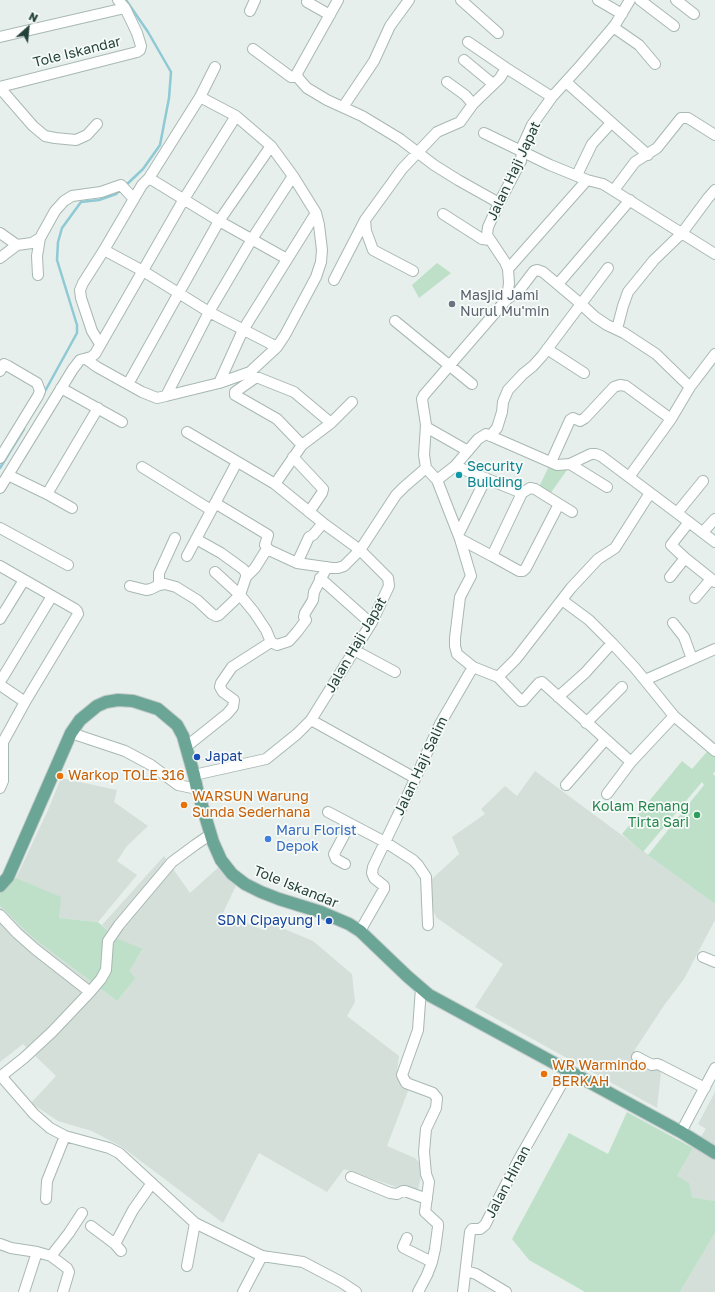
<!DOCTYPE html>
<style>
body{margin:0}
#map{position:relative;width:715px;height:1292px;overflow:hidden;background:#e6efeb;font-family:"Golos Text",sans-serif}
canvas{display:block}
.north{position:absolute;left:8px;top:8px;width:40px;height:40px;-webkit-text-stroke:3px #f7fbf9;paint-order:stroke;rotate:27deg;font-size:11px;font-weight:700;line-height:16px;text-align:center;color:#24423a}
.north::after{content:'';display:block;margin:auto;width:14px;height:18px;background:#24423a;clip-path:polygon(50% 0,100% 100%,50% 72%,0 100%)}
</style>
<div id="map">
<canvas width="715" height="1292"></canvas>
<div class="north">N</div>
</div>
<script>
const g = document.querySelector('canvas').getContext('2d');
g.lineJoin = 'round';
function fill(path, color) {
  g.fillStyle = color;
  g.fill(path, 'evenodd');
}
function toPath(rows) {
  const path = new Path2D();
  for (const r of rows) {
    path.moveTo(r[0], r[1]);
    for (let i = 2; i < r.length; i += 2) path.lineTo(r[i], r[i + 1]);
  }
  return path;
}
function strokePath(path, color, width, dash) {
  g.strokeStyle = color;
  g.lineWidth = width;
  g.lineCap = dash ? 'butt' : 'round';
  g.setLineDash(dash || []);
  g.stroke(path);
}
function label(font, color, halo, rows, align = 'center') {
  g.font = font + ' "Golos Text",sans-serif';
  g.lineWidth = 3.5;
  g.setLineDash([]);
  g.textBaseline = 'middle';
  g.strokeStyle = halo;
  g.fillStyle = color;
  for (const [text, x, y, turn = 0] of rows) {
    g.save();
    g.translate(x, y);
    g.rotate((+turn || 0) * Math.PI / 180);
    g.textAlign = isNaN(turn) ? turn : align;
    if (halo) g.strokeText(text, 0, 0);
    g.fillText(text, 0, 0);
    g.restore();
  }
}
const built = toPath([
 [535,771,715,904,715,920,684,979,665,1004,634,1051,661,1072,657,1108,475,1007,503,964,437,918,421,889,459,854,452,837,485,814,481,809,505,786,517,796],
 [61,778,117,790,114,802,148,826,127,846,117,861,137,875,98,922,58,918,16,878,48,810],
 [164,856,190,893,222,864,240,877,223,913,263,930,268,922,313,941,352,974,355,1002,347,1016,399,1056,397,1070,413,1078,387,1146,415,1158,423,1167,417,1194,344,1169,327,1192,259,1153,223,1223,122,1147,92,1131,58,1121,31,1103,56,1076,23,1044,0,1062,0,906,33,938,117,1001,136,978,128,971,143,950,116,938,102,925],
 [715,1092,715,1201,692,1197,677,1176,693,1148,706,1129,698,1124],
 [715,1233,715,1292,680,1292]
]);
const green = toPath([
 [437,263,451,273,419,298,412,285],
 [550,464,567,470,550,494,539,487],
 [711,747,715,751,715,771,713,774,715,776,715,904,648,855,704,785,702,782,643,852,622,834,682,761,692,769],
 [16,878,61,897,59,918,98,922,116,938,143,949,129,971,136,978,117,1001,33,938,0,906,0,886],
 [627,1112,693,1148,677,1176,689,1183,692,1197,715,1201,715,1233,680,1292,585,1292,529,1260,512,1239,569,1133,608,1154]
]);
const stream = toPath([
 [125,186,143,169,160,145,169,98,171,72,148,32,126,0],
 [44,393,77,333,77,325,57,260,58,242,62,228,81,202,99,200,116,194,121,189],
 [0,468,24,429]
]);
const minor = toPath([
 [461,0,498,33],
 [598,0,622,14],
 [640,0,674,26],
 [676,0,694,14],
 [307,2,330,15],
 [250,11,255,0],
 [613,27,639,45,655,64],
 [0,37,125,8],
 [468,42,506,68,552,97],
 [253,49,291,77,295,77,338,0],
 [464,60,493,84],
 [297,75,299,79,307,88,327,100,362,116,400,139,434,165,458,180,499,203],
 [447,82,465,95,473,104],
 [566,82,648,155],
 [0,87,137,52,140,50,141,46,137,33,125,8,118,0],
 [0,88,33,126,45,136,55,138,76,140,87,135,97,124],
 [343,107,374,61,390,26,409,0],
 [484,133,550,165,587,180,603,184,715,254],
 [271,146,293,176,316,213,319,225,322,250,321,262,316,277,285,335,277,347,209,312,252,239,293,176],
 [577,175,592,144,611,123],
 [149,178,219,221,287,259],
 [614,190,635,162,657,148,681,118,688,118,715,135],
 [443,214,482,239,490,240],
 [365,220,366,231,373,250,413,271],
 [0,233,17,245],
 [0,258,17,245,32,243,40,238],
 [608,268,581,304,595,317,607,325,624,333,656,354,690,387],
 [508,269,587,180],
 [38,275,37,256,40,238,55,211,64,201,72,196,101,192,121,185,134,199],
 [334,280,365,220,402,169,437,132,460,122,473,104,500,78,506,68],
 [558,284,630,200],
 [395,321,472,384],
 [617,329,623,306,628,292,654,260,682,233,708,198,715,190],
 [100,344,92,331,81,298,80,290,83,283,104,250,142,185,149,178,200,97,215,67],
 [547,349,584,373],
 [86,359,97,367,142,392,157,398,166,396,209,312,143,271,104,250],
 [0,371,4,364,8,366,37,383,40,391,38,396,0,458],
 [219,383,250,372,277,347],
 [128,384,219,221,271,146,236,116,200,97],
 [61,388,122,422],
 [166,396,219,383,243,330,316,213],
 [426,427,468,451],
 [187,432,275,484,323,523,360,550,344,566,338,568,332,568,297,563,269,550,265,545,268,535,215,503],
 [490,436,497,428,502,412,503,402,508,390,523,374,533,366,542,356,581,304,543,272,537,270,534,271,518,292,507,299],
 [302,445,277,419,235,395,235,392,255,378,259,378,294,392,331,423],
 [293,457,323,489,322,493,309,512],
 [551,462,570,420,573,418,580,421,585,418,614,387,620,385,626,386,671,419],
 [570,464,591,454,596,454,601,456,677,513,715,542],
 [455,466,522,493],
 [142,467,211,510],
 [426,468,424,455,426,425,422,399,424,395,507,299,509,283,508,269,505,262,487,235,488,227,499,203,521,161,522,147,532,125,552,97,581,65,615,25,630,0],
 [426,468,437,480,460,539,471,576,460,597,455,638,455,646,457,654,473,667,498,677,521,701,523,701,539,683,542,682,631,762],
 [8,475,47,494,98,408],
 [629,477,671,419,690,387,715,354],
 [437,480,455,466,478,439,486,434,557,465,570,464,607,487],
 [275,484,302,445,331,423,352,402],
 [0,488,73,369,80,360,91,357,95,354,184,199,236,116],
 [530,488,535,489,559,504,526,568,523,571,519,571,492,556,522,493,530,488],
 [47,494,72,508],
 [559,504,572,512],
 [677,513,703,481],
 [689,522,671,545,685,558,715,582],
 [0,528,68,565],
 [460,531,486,478],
 [703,532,715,519],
 [196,539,221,553,243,569,246,573,246,577,240,595,254,612,266,630,271,642,277,645,289,641,297,632,306,620,304,617,305,613,313,600,314,592,327,567],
 [460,539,492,556],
 [187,556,237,462],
 [297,563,309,537,313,535,323,523],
 [0,566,75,609,77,611,78,614,25,702,3,742,3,781,0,788],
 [246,577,255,568,265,552,269,550],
 [670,577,685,558],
 [320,578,366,619,372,622],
 [159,585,159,573,175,538],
 [130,586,146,590,151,589,159,585,165,584,176,587,197,600,212,614,216,616,219,615,240,595,215,572],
 [695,598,711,579],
 [562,600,589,620,612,643,635,668,674,716,715,751],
 [0,619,24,580],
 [673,623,684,637,692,659],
 [354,650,395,672],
 [498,677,516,659,571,588,598,559,615,548,650,493],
 [645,680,715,649],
 [0,682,52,596],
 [0,685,25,702],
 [558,697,585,673,612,643],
 [311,720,415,778],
 [586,723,622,687],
 [71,733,125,751,151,765,178,785,197,789],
 [187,746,227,714,233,707,234,700,223,692,220,687,221,683,232,667,271,642],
 [194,775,266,759,297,734,311,720,372,622,389,586,388,578,360,550,396,495,404,487,426,468],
 [566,785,605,740],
 [607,794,631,762,674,716],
 [328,812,385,842,413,860,418,865,426,877,428,925],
 [345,864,336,859,334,854,350,824],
 [0,915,17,933,35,949,90,992],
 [360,931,384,889,384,886,374,878,372,873,373,867,410,790,440,724,473,667],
 [703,957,715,962],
 [637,1057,652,1065,657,1064,660,1065,705,1088],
 [1,1076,34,1114,50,1128,65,1136,109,1148,119,1153,195,1223,262,1256,303,1262,341,1282,356,1292],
 [0,1077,24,1058,52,1032,90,992,101,979,106,970,108,941,119,925,172,862,195,845,211,834],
 [681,1132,715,1068],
 [351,1177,390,1193,397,1194,403,1191,405,1191,427,1199],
 [46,1199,47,1181,65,1136],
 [91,1226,115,1244],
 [407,1238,403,1247,404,1248,432,1262],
 [0,1244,11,1248,37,1252,51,1256,67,1268,69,1272,63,1292],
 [121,1251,115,1244,133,1210,152,1183],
 [51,1256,69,1233,82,1213],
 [187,1266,195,1223],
 [466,1271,476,1274,506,1292],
 [24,1292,37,1252],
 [243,1292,262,1256],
 [418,1292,427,1275,432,1262,435,1249,438,1227,438,1224,425,1212,429,1182,426,1174,424,1152,426,1129,436,1108,437,1098,433,1093,406,1083,402,1075,418,1030,421,988],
 [463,1292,470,1232,472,1229,480,1229,485,1225,519,1159,569,1071]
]);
const major = toPath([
 [0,886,8,877,71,733,80,720,97,706,106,702,118,700,133,701,158,709,177,725,183,736,194,775,197,789,213,842,221,860,232,874,245,884,261,892,279,899,321,912,349,924,360,931,407,976,429,995,681,1132,715,1153]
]);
const markers = [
 [452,304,4,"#6b7280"],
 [459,475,4,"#0f9aa8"],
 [197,757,4,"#1a4fb4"],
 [60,776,4,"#e8710a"],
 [184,805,4,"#e8710a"],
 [697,815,4,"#2e9e5b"],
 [268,839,4,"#3f7fe0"],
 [329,921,4,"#1a4fb4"],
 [544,1074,4,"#e8710a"]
];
const streetNames = [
 ["Tole Iskandar",77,52,-14],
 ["Jalan Haji Japat",514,171,-65],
 ["Jalan Haji Japat",356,645,-60],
 ["Jalan Haji Salim",421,766,-65],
 ["Tole Iskandar",296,887,22],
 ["Jalan Hinan",508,1182,-62]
];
const worshipNames = [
 ["Masjid Jami",460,296],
 ["Nurul Mu'min",460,312]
];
const cultureNames = [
 ["Security",467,467],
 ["Building",467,483]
];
const transitNames = [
 ["Japat",205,757],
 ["SDN Cipayung I",321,921,"right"]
];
const foodNames = [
 ["Warkop TOLE 316",68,776],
 ["WARSUN Warung",192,797],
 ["Sunda Sederhana",192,813],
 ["WR Warmindo",552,1066],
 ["BERKAH",552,1082]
];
const leisureNames = [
 ["Kolam Renang",689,807],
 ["Tirta Sari",689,823]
];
const shopNames = [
 ["Maru Florist",276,831],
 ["Depok",276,847]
];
fill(built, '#d4dfda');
fill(green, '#bfe0c8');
strokePath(stream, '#8ec9d4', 2.5);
strokePath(minor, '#a8b8b2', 12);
strokePath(major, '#c2cac8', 14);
strokePath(minor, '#fff', 10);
strokePath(major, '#6aa596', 12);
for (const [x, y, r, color] of markers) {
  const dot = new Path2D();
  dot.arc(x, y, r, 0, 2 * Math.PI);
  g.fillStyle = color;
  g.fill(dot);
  strokePath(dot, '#f7fbf9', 1.5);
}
label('14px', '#24423a', '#f7fbf9', streetNames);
label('14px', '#5b616d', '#f7fbf9', worshipNames, 'left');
label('14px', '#0d838f', '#f7fbf9', cultureNames, 'left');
label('14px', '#164399', '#f7fbf9', transitNames, 'left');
label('14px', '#c56008', '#f7fbf9', foodNames, 'left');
label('14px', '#27864d', '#f7fbf9', leisureNames, 'right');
label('14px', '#366cbe', '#f7fbf9', shopNames, 'left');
</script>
